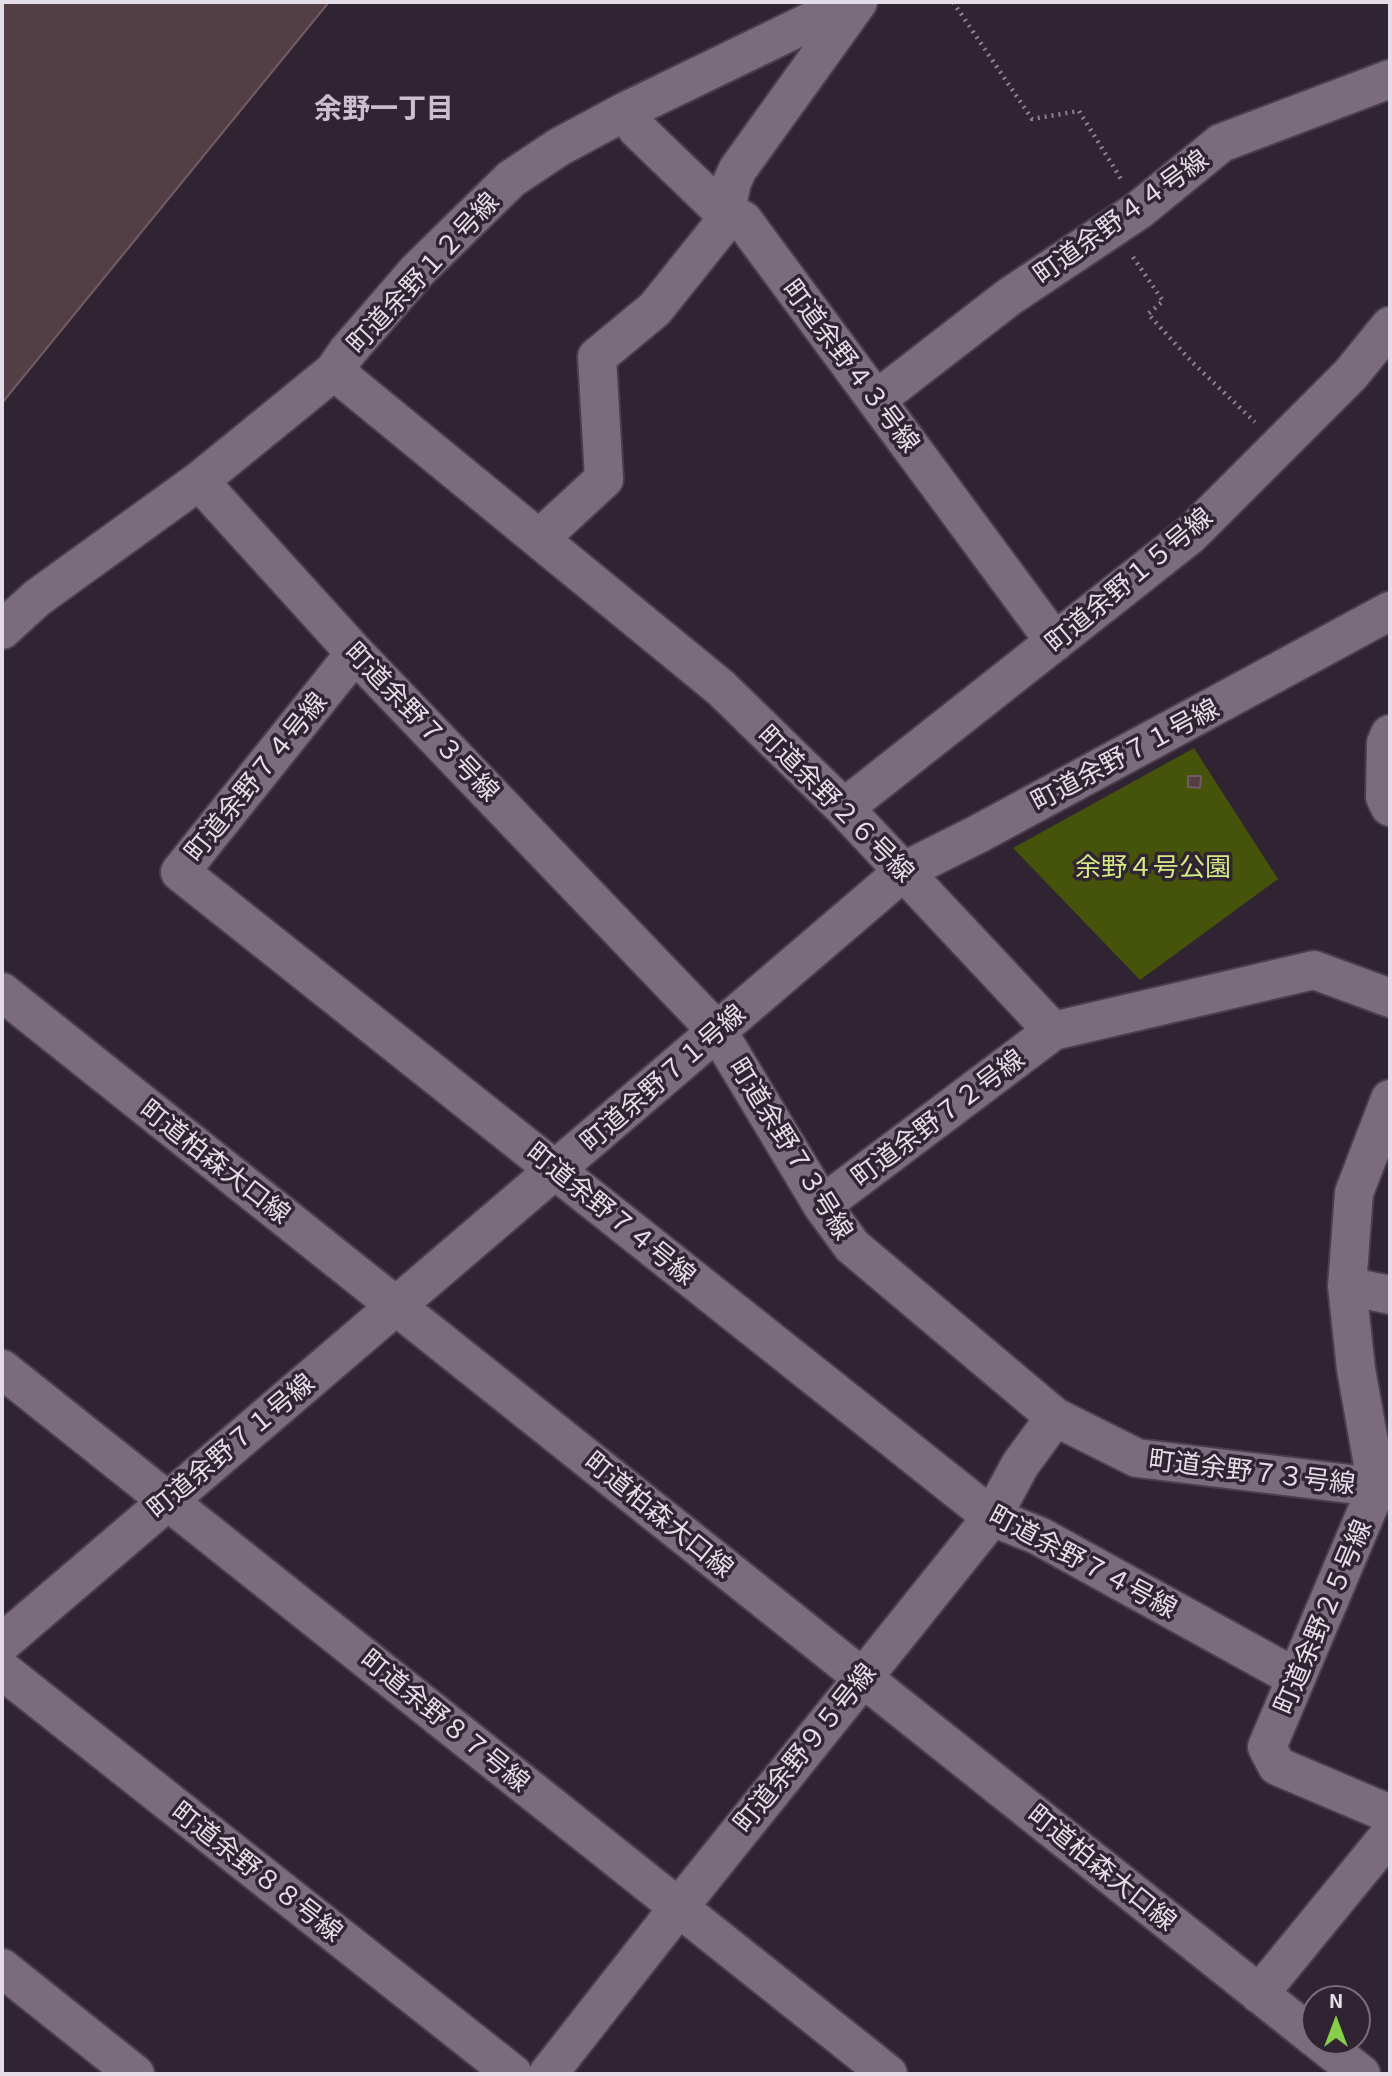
<!DOCTYPE html>
<meta charset="utf-8">
<style>
body{margin:0}
#map{position:relative;width:1392px;height:2076px;overflow:hidden;background:#302332;font-family:"Exo 2",sans-serif}
canvas{display:block}
.frame{position:absolute;inset:0;border:4px solid #e4dce6;pointer-events:none}
.north{position:absolute;left:1301px;top:1985px;width:70px;height:70px;box-sizing:border-box;background:#302332;border:2px solid #786d7a;border-radius:50%;rotate:0deg;font-size:19px;font-weight:700;line-height:28px;text-align:center;color:#e4dce6}
.north::after{content:'';display:block;margin:auto;width:24px;height:32px;background:#86cf4b;clip-path:polygon(50% 0,100% 100%,50% 72%,0 100%)}
</style>
<div id="map">
<canvas width="1392" height="2076"></canvas>
<div class="frame"></div>
<div class="north">N</div>
</div>
<script>
const g = document.querySelector('canvas').getContext('2d');
g.lineJoin = 'round';
function fill(path, color) {
  g.fillStyle = color;
  g.fill(path, 'evenodd');
}
function toPath(rows) {
  const path = new Path2D();
  for (const r of rows) {
    path.moveTo(r[0], r[1]);
    for (let i = 2; i < r.length; i += 2) path.lineTo(r[i], r[i + 1]);
  }
  return path;
}
function strokePath(path, color, width, dash) {
  g.strokeStyle = color;
  g.lineWidth = width;
  g.lineCap = dash ? 'butt' : 'round';
  g.setLineDash(dash || []);
  g.stroke(path);
}
function label(font, color, halo, rows, align = 'center') {
  g.font = font + ' "Exo 2","Noto Sans JP",sans-serif';
  g.lineWidth = 7;
  g.setLineDash([]);
  g.textBaseline = 'middle';
  g.strokeStyle = halo;
  g.fillStyle = color;
  for (const [text, x, y, turn = 0] of rows) {
    g.save();
    g.translate(x, y);
    g.rotate((+turn || 0) * Math.PI / 180);
    g.textAlign = isNaN(turn) ? turn : align;
    if (halo) g.strokeText(text, 0, 0);
    g.fillText(text, 0, 0);
    g.restore();
  }
}
const green = toPath([
 [1194,748,1278,879,1140,980,1013,848]
]);
const building = toPath([
 [2,2,329,2,2,403,2,2],
 [1188,776,1201,776,1200,788,1188,787,1188,776]
]);
const path = toPath([
 [953,2,1032,119,1079,111,1121,179],
 [1133,257,1163,301,1148,314,1193,363,1255,422]
]);
const street = toPath([
 [626,111,637,129,718,207,743,220,1055,642],
 [334,371,721,688,844,808,1053,1031,1314,970,1390,998],
 [876,400,1009,297,1139,210,1221,143,1390,79],
 [199,481,355,653,718,1032,822,1205,852,1246,1055,1417,1137,1458,1390,1489],
 [539,539,604,479,597,357,655,309,723,224,732,182,738,169,858,2],
 [2,630,37,598,199,481,334,371,347,352,418,270,511,179,559,147,626,111,851,2],
 [355,653,180,872,992,1517,1039,1536,1296,1678],
 [1390,734,1386,743,1385,797,1390,807],
 [844,808,1190,535,1351,374,1390,326],
 [1390,1099,1354,1193,1347,1286,1356,1369,1377,1487,1267,1747,1277,1766,1390,1814],
 [822,1205,1053,1031],
 [1347,1286,1390,1295],
 [2,1369,888,2074],
 [2,1643,904,871,978,834,1390,611],
 [2,1670,513,2074],
 [2,1968,135,2074],
 [548,2074,679,1907,992,1517,1020,1465,1055,1417]
]);
const secondary = toPath([
 [2,992,1315,2038],
 [1259,1994,1390,1834],
 [1319,2041,1361,2074]
]);
const streetNames = [
 ["町道余野４４号線",1121,217,-36],
 ["町道余野１２号線",423,273,-47],
 ["町道余野４３号線",851,366,53],
 ["町道余野１５号線",1129,580,-40],
 ["町道余野７３号線",422,722,46],
 ["町道余野７１号線",1125,755,-28],
 ["町道余野７４号線",256,777,-51],
 ["町道余野２６号線",836,804,45],
 ["町道余野７１号線",663,1078,-41],
 ["町道余野７２号線",938,1118,-37],
 ["町道余野７３号線",791,1149,58],
 ["町道柏森大口線",215,1162,38],
 ["町道余野７４号線",611,1214,39],
 ["町道余野７１号線",231,1446,-40],
 ["町道余野７３号線",1252,1472,7],
 ["町道柏森大口線",659,1515,39],
 ["町道余野７４号線",1083,1562,28],
 ["町道余野２５号線",1323,1617,-67],
 ["町道余野８７号線",445,1721,39],
 ["町道余野９５号線",805,1748,-51],
 ["町道柏森大口線",1102,1868,39],
 ["町道余野８８号線",257,1872,38]
];
const parkNames = [
 ["余野４号公園",1153,867]
];
const neighbourhoodNames = [
 ["余野一丁目",384,109]
];
fill(green, '#46530b');
fill(building, '#543e45');
strokePath(building, '#725a62', 2);
strokePath(street, '#493e4b', 42);
strokePath(secondary, '#493e4b', 42);
strokePath(path, '#8d838f', 4.5, [2, 5]);
strokePath(street, '#7a6b7d', 38);
strokePath(secondary, '#7a6b7d', 38);
label('26px', '#e4dce6', '#302332', streetNames);
label('26px', '#d3e987', '#302332', parkNames);
label('bold 28px', '#cdbdd0', '#302332', neighbourhoodNames);
</script>
